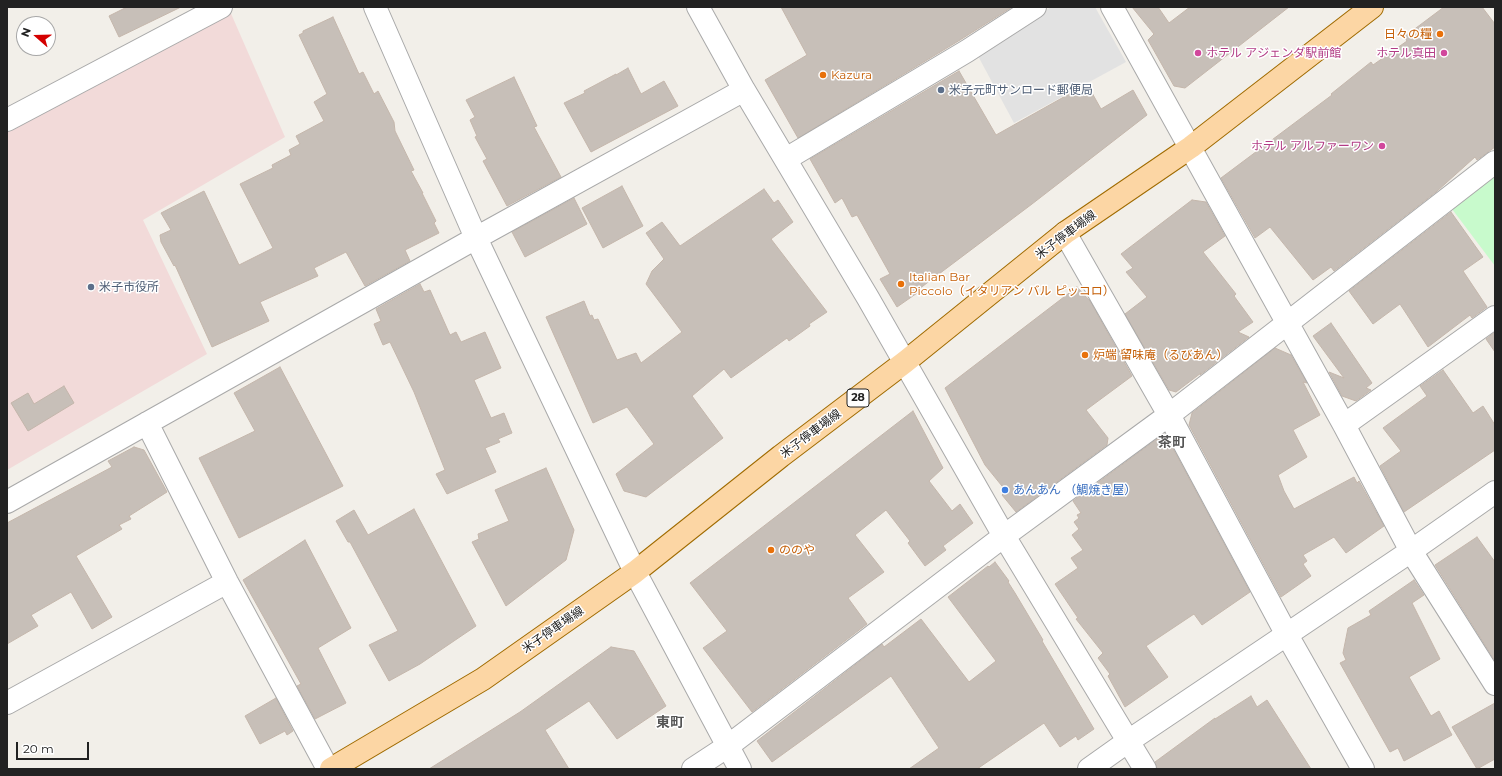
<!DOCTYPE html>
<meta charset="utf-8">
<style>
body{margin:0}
#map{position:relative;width:1502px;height:776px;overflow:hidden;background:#f2efe9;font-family:Montserrat,sans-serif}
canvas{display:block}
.frame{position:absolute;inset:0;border:8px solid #222;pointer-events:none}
.north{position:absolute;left:16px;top:16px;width:40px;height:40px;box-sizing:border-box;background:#fff;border:1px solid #a7a7a7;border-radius:50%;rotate:290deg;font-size:11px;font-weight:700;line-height:16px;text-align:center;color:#222}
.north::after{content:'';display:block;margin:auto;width:14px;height:18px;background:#d40000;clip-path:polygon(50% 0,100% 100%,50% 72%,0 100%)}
.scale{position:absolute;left:16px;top:742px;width:73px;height:18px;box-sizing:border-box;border:2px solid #222;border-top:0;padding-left:5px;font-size:12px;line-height:14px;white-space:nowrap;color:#222;-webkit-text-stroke:3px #fff;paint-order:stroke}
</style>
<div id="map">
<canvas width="1502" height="776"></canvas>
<div class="frame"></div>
<div class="north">N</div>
<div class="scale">20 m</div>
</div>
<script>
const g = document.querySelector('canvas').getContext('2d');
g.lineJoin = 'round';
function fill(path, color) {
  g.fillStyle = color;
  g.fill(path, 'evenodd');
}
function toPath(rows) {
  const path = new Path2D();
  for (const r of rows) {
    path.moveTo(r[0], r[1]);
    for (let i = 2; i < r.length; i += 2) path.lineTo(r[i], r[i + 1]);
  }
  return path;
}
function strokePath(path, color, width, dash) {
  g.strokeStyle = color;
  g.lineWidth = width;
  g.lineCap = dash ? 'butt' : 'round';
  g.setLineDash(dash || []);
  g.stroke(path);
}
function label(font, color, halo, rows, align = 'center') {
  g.font = font + ' Montserrat,"Noto Sans JP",sans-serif';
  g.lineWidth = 3;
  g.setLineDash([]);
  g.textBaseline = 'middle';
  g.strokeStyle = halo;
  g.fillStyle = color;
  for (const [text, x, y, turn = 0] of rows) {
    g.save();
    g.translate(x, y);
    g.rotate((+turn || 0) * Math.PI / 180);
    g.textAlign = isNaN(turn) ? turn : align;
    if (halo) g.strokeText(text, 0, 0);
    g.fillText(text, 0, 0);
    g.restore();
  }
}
const commercial = toPath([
 [229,9,285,137,143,220,207,354,7,470,7,130]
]);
const park = toPath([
 [1495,176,1495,266,1452,209]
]);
const parking = toPath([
 [1051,7,1095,7,1126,62,1014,123,978,56]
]);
const building = toPath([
 [127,7,181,7,119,37,109,16,127,7],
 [781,7,1012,7,960,40,798,138,765,80,807,55,781,7],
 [1132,7,1158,7,1169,23,1190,7,1289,7,1185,88,1174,86,1148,40,1154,34,1132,7],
 [1444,7,1482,7,1495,24,1495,147,1477,160,1475,157,1436,192,1334,271,1331,267,1313,280,1270,227,1255,238,1221,178,1332,95,1331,94,1371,62,1373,65,1407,41,1404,37,1444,7],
 [333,17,359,74,363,72,374,94,378,91,394,122,395,131,414,170,411,171,423,193,422,193,436,221,434,223,439,233,405,250,410,261,365,286,346,252,314,268,318,276,260,302,269,321,212,347,175,265,174,266,161,242,160,235,171,230,161,213,204,191,239,265,273,248,240,184,273,168,272,165,291,155,289,150,300,144,296,136,324,121,314,102,327,94,299,35,303,33,303,31,333,17],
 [628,68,641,94,664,81,678,106,591,152,564,103,585,93,584,91,616,74,616,75,628,68],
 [959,71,996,135,1087,84,1101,109,1133,90,1147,115,1032,204,919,289,920,291,897,307,880,279,890,274,857,215,852,217,842,198,835,203,810,159,959,71],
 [514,77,537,126,534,127,561,177,507,206,483,161,487,159,475,137,477,136,470,120,475,117,466,100,514,77],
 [622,186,643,226,603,248,582,208,622,186],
 [764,189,774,203,778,200,793,222,771,239,827,312,809,324,810,326,789,341,787,338,731,378,724,369,692,396,723,438,646,497,624,491,616,474,654,444,627,407,593,423,546,317,584,301,590,316,592,315,594,320,598,319,617,360,636,353,641,363,682,332,646,284,652,271,664,259,646,233,662,222,680,246,764,189],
 [574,198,587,224,525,257,512,232,574,198],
 [1192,200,1206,202,1225,236,1203,252,1236,294,1234,296,1253,322,1238,332,1249,337,1200,375,1201,373,1176,392,1169,390,1125,314,1147,297,1126,272,1133,268,1121,254,1192,200],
 [1451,212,1483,257,1463,271,1487,307,1472,318,1470,315,1428,347,1400,304,1373,324,1349,291,1451,212],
 [420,284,424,292,430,290,450,335,456,332,461,342,485,332,501,368,474,380,491,418,504,413,512,433,498,439,500,442,485,448,496,472,447,494,436,474,445,470,414,392,390,342,383,345,374,324,381,321,376,309,420,284],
 [1077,287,1090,301,1132,376,1086,410,1108,438,1107,445,1016,512,1002,495,1006,491,985,465,945,388,1077,287],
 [1331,323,1372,383,1366,388,1371,390,1356,401,1342,396,1329,372,1344,378,1313,336,1331,323],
 [1495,332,1495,352,1486,339,1495,332],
 [1275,348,1291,355,1307,383,1303,382,1320,415,1293,430,1307,457,1278,475,1284,491,1294,509,1354,477,1357,483,1359,481,1384,526,1346,553,1334,537,1303,555,1307,561,1303,564,1311,576,1281,597,1189,425,1192,413,1275,348],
 [280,367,343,486,239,538,199,458,255,431,234,393,280,367],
 [1443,370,1473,413,1483,406,1495,425,1495,450,1404,512,1380,466,1401,451,1383,428,1427,396,1420,386,1443,370],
 [64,386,74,403,28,431,11,403,28,393,34,404,64,386],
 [913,411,943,468,929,481,952,511,960,504,973,523,943,546,946,550,925,566,908,543,910,541,886,510,855,535,884,572,848,598,867,624,752,712,703,648,727,631,690,583,913,411],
 [1157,439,1169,441,1250,592,1202,625,1194,614,1146,646,1168,677,1125,707,1108,676,1110,674,1098,658,1103,653,1076,619,1078,618,1055,584,1078,568,1071,558,1083,550,1072,535,1079,529,1074,522,1079,518,1077,515,1081,513,1073,501,1157,439],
 [134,447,144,450,167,492,129,516,131,519,119,525,122,529,76,556,112,617,92,629,71,592,31,615,38,626,7,644,7,523,112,467,108,461,134,447],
 [546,468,574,530,566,560,506,606,472,542,479,539,478,534,509,521,495,490,546,468],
 [414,509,476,626,420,664,389,681,369,645,398,631,350,542,348,542,336,521,354,510,368,535,414,509],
 [1477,537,1495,562,1495,661,1435,565,1477,537],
 [305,540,351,628,318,648,346,703,315,719,297,686,301,684,243,580,305,540],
 [995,562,1009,581,1008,582,1015,593,1043,640,1042,641,1094,729,1078,740,1076,736,1060,747,1044,723,977,769,909,769,939,748,891,676,772,762,757,741,882,644,884,647,921,619,969,682,996,661,948,597,988,566,989,567,995,562],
 [1414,580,1424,595,1412,603,1440,659,1409,677,1431,716,1439,711,1452,735,1404,761,1398,748,1390,752,1340,663,1346,660,1343,653,1348,628,1371,615,1369,611,1414,580],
 [611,647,634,651,666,706,617,739,589,701,545,730,569,769,429,769,520,712,611,647],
 [1251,696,1257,707,1267,700,1311,769,1157,769,1155,762,1215,718,1215,719,1251,696],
 [276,698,293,731,287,735,285,731,260,744,245,716,276,698],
 [1495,703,1495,759,1477,769,1452,727,1495,703]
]);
const minor = toPath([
 [375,7,476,238,635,572,740,769],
 [698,7,744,90,868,298,1004,536,1145,769],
 [1112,7,1344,425,1411,551,1495,684],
 [7,120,221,7],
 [786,159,967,51,1035,7],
 [1065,233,1169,415,1287,635,1363,769],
 [147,423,227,582,328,769],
 [1344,425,1495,317],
 [7,502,476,238,744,90],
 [7,703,227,582],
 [693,769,728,746,1004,536,1169,415,1495,162],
 [1089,769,1127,742,1411,551,1495,492]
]);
const major = toPath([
 [331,769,483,679,635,572,781,456,905,362,1065,233,1191,147,1372,7]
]);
const markers = [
 [1440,34,4,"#e8710a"],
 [1198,53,4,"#d1479c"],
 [1444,53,4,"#d1479c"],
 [823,75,4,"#e8710a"],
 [941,90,4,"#5c6f8a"],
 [1382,146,4,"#d1479c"],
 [901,284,4,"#e8710a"],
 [91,287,4,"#5c6f8a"],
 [1085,355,4,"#e8710a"],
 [1005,490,4,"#3f7fe0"],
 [771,550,4,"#e8710a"]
];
const shields = [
 [858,398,22]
];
const shieldNames = [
 ["28",858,398]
];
const foodNames = [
 ["日々の糧",1432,34,"right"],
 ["Kazura",831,75],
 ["Italian Bar",909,277],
 ["Piccolo（イタリアン バル ピッコロ）",909,291],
 ["炉端 留味庵（るびあん）",1093,355],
 ["ののや",779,550]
];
const hotelNames = [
 ["ホテル アジェンダ駅前館",1206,53,"left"],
 ["ホテル真田",1436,53],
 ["ホテル アルファーワン",1374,146]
];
const serviceNames = [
 ["米子元町サンロード郵便局",949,90],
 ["米子市役所",99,287]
];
const streetNames = [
 ["米子停車場線",1066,235,-37],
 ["米子停車場線",811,434,-37],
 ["米子停車場線",553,630,-35]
];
const shopNames = [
 ["あんあん （鯛焼き屋）",1013,490]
];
const quarterNames = [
 ["茶町",1172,443],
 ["東町",670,723]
];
fill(commercial, '#f2dad9');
fill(park, '#c8facc');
fill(parking, '#e2e2e2');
fill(building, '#c7bfb8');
strokePath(building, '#c4b6ab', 1);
strokePath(minor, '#a9a9a9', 24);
strokePath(major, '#a06b00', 24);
strokePath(minor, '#fff', 22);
strokePath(major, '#fcd6a4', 22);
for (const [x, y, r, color] of markers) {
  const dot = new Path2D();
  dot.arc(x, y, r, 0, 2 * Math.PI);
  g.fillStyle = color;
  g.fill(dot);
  strokePath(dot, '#fff', 1.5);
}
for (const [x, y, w] of shields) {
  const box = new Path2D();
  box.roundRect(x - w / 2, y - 9, w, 18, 3);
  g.fillStyle = '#fff';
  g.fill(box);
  strokePath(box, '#222', 1);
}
label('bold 11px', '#222', null, shieldNames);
label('12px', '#c56008', '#fff', foodNames, 'left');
label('12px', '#b23c85', '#fff', hotelNames, 'right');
label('12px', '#4e5e75', '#fff', serviceNames, 'left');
label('12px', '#222', '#fff', streetNames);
label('12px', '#366cbe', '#fff', shopNames, 'left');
label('bold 14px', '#555', '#fff', quarterNames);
</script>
